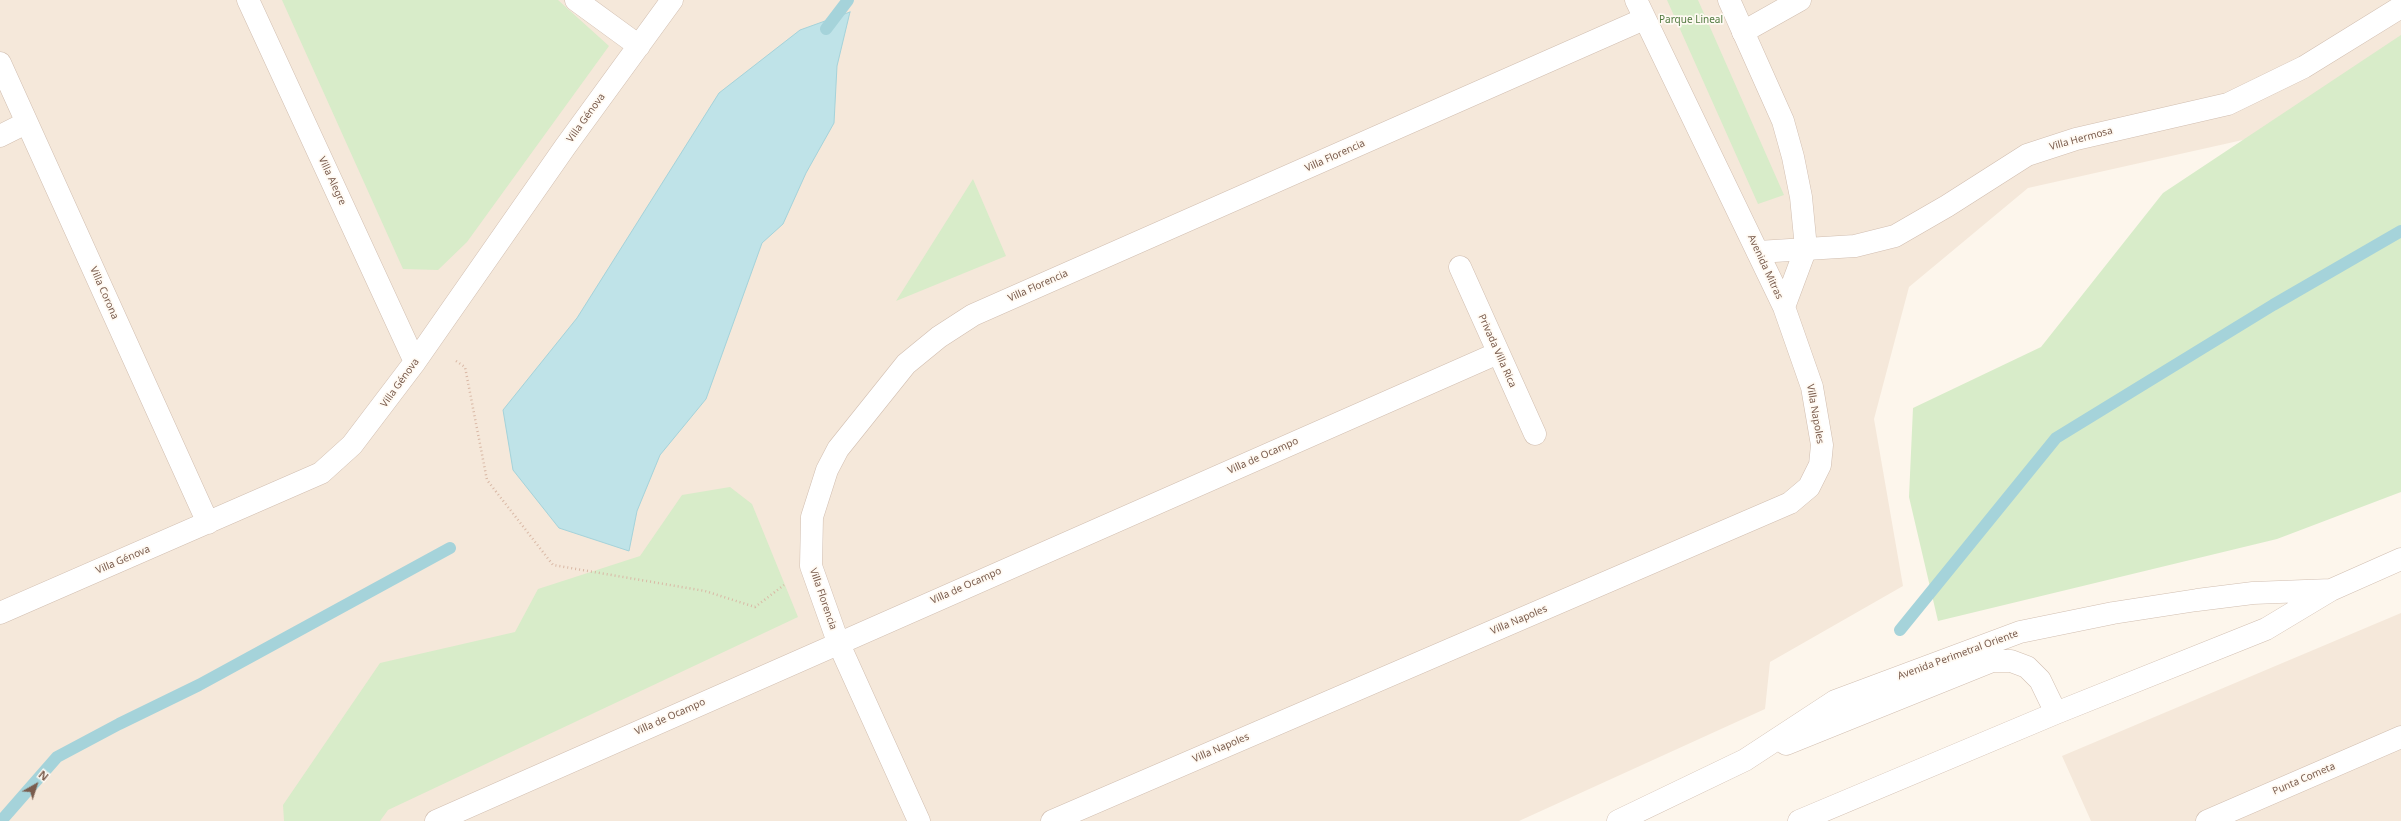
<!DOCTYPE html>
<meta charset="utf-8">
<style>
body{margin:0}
#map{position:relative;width:2401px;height:821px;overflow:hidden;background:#fdf6ec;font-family:"Noto Sans",sans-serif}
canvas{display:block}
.north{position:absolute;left:16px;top:765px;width:40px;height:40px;-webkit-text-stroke:3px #fffaf3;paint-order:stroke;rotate:39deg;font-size:11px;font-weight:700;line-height:16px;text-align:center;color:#7a5c4d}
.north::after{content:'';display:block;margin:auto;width:14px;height:18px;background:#7a5c4d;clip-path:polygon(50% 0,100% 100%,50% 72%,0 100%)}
</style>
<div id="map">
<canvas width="2401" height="821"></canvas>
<div class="north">N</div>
</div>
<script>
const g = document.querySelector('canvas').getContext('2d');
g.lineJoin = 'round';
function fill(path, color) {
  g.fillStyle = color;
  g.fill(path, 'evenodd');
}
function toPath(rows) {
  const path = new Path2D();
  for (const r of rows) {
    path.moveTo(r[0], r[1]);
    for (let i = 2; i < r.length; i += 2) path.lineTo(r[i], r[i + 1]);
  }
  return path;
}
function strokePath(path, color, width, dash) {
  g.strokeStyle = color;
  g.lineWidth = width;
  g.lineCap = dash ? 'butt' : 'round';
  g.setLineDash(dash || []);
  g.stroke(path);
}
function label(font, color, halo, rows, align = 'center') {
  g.font = font + ' "Noto Sans",sans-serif';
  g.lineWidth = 3.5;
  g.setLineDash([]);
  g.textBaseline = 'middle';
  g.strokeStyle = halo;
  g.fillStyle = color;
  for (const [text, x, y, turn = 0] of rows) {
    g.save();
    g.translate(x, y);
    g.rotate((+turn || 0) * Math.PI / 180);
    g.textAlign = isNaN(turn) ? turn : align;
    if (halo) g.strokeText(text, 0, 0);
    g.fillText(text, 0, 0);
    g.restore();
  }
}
const residential = toPath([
 [0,0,2401,0,2401,53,2274,133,2028,188,1909,287,1874,419,1903,586,1770,662,1765,709,1519,821,0,821],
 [2401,613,2401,821,2091,821,2062,756]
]);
const green = toPath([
 [282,0,558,0,609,46,467,242,438,270,403,269],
 [1667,0,1698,0,1784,195,1758,204],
 [2401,35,2401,492,2277,539,1938,621,1909,497,1913,408,2041,347,2163,193],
 [973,179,1006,256,896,301],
 [730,487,752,504,798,617,388,810,380,821,284,821,283,805,380,663,515,632,538,589,640,556,682,495]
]);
const water = toPath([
 [850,12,837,66,834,123,806,173,783,224,762,243,706,399,660,455,637,511,629,551,559,528,513,470,503,410,577,318,719,93,800,30,850,12]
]);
const stream = toPath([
 [826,29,848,0],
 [1900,630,2056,438,2273,305,2401,231],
 [1,821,57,757,119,724,199,685,450,548]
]);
const path = toPath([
 [456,361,465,367,487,480,553,565,705,591,755,607,784,585]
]);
const minor = toPath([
 [248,0,415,362],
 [576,0,639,46],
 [1743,32,1800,0],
 [0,63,208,523],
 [0,136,26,123],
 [1758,252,1855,246,1895,236,1947,206,2027,155,2076,139,2228,104,2304,67,2401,7],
 [1460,267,1535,434],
 [0,613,321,473,352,445,415,362,565,147,672,0],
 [436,821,1498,353],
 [919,821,838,642,811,566,812,517,827,470,838,449,906,364,939,337,973,315,1644,19],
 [2207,821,2401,737]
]);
const tertiary = toPath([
 [1729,0,1783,121,1793,157,1801,197,1806,248,1784,307],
 [1786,744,1992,661,2011,661,2027,667,2040,680,2056,713],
 [1052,821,1790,503,1809,487,1820,465,1822,445,1812,387,1784,307,1636,0],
 [1618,821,1745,760,1835,701,2020,632,2113,613,2197,600,2253,593,2331,590],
 [1799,821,2056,713,2266,629,2331,590,2401,559]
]);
const parkNames = [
 ["Parque Lineal",1691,20]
];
const streetNames = [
 ["Villa Génova",586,118,-54],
 ["Villa Hermosa",2081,139,-15],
 ["Villa Florencia",1335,156,-24],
 ["Villa Alegre",332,181,65],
 ["Avenida Mitras",1765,267,65],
 ["Villa Florencia",1038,286,-24],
 ["Villa Corona",104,293,66],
 ["Privada Villa Rica",1497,351,66],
 ["Villa Génova",400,383,-54],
 ["Villa Napoles",1815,414,80],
 ["Villa de Ocampo",1263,456,-24],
 ["Villa Génova",123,560,-23],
 ["Villa de Ocampo",966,586,-24],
 ["Villa Florencia",823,599,71],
 ["Villa Napoles",1519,620,-23],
 ["Avenida Perimetral Oriente",1958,655,-20],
 ["Villa de Ocampo",670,717,-24],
 ["Villa Napoles",1221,748,-23],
 ["Punta Cometa",2304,779,-23]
];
fill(residential, '#f5e8da');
fill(green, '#d8ecc9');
fill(water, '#bfe3e8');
strokePath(water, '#a5d3da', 1);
strokePath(stream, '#a5d3da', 12);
strokePath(minor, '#d1beb0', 23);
strokePath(tertiary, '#d1beb0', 23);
strokePath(path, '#d9b8a5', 2.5, [1, 3]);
strokePath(minor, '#fff', 22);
strokePath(tertiary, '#fff', 22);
label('10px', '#537a41', '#fffaf3', parkNames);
label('10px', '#7a5c4d', '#fffaf3', streetNames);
</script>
